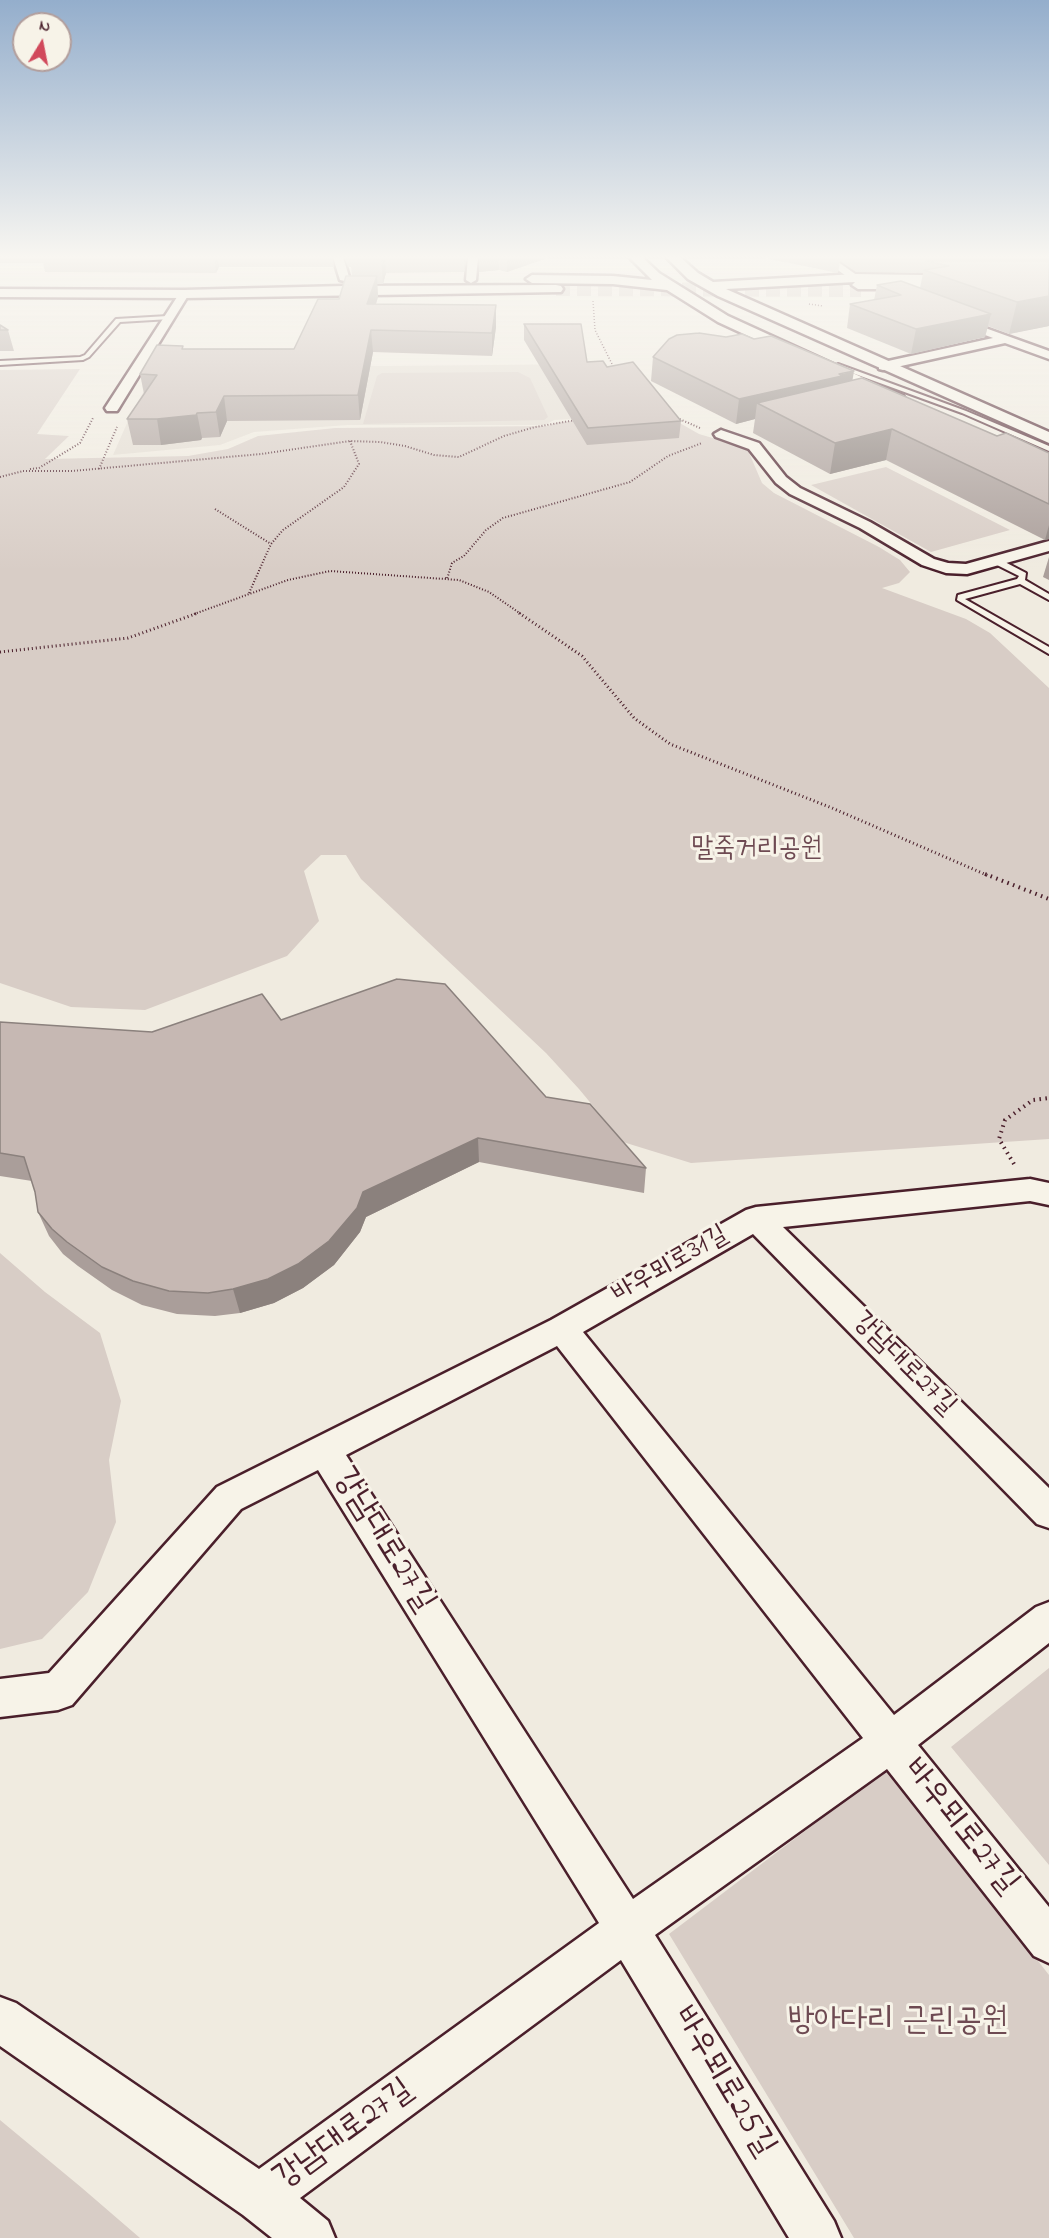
<!DOCTYPE html>
<meta charset="utf-8">
<style>
body{margin:0}
#map{position:relative;width:1049px;height:2238px;overflow:hidden;background:#f0ebe0;font-family:"Indie Flower",sans-serif}
canvas{display:block}
.north{position:absolute;left:12px;top:12px;width:60px;height:60px;box-sizing:border-box;background:#f7f3e8;border:2px solid #b29e9c;border-radius:50%;rotate:10deg;font-size:16px;font-weight:700;line-height:24px;text-align:center;color:#4a1f2b}
.north::after{content:'';display:block;margin:auto;width:21px;height:27px;background:#d1495b;clip-path:polygon(50% 0,100% 100%,50% 72%,0 100%)}
</style>
<div id="map">
<canvas width="1049" height="2238"></canvas>
<div class="north">N</div>
</div>
<script>
const g = document.querySelector('canvas').getContext('2d');
g.lineJoin = 'round';
function fill(path, color) {
  g.fillStyle = color;
  g.fill(path, 'evenodd');
}
function toPath(rows) {
  const path = new Path2D();
  for (const r of rows) {
    path.moveTo(r[0], r[1]);
    for (let i = 2; i < r.length; i += 2) path.lineTo(r[i], r[i + 1]);
  }
  return path;
}
function strokePath(path, color, width, dash) {
  g.strokeStyle = color;
  g.lineWidth = width;
  g.lineCap = dash ? 'butt' : 'round';
  g.setLineDash(dash || []);
  g.stroke(path);
}
function label(font, color, halo, rows, align = 'center') {
  g.font = font + ' "Indie Flower","Poor Story",sans-serif';
  g.lineWidth = 6;
  g.setLineDash([]);
  g.textBaseline = 'middle';
  g.strokeStyle = halo;
  g.fillStyle = color;
  for (const [text, x, y, turn = 0] of rows) {
    g.save();
    g.translate(x, y);
    g.rotate((+turn || 0) * Math.PI / 180);
    g.textAlign = isNaN(turn) ? turn : align;
    if (halo) g.strokeText(text, 0, 0);
    g.fillText(text, 0, 0);
    g.restore();
  }
}
const built = toPath([
 [161,360,379,366,595,364,645,415,554,420,545,425,348,425,254,432,220,445,113,455,131,414]
]);
const green = toPath([
 [80,369,37,434,69,436,45,459,188,456,228,449,258,436,335,428,548,426,558,422,664,414,699,434,747,448,762,483,774,493,879,547,900,560,910,572,899,583,882,588,966,619,990,633,1049,688,1049,1139,691,1163,623,1142,579,1089,546,1053,361,879,346,855,321,855,304,871,319,921,287,956,145,1010,71,1007,0,983,0,370],
 [518,372,530,378,548,417,544,420,363,424,377,376,382,373],
 [886,467,1010,530,931,552,811,485],
 [0,1253,45,1292,100,1333,121,1401,109,1460,116,1522,88,1592,42,1639,0,1649],
 [1049,1668,1049,1865,951,1747],
 [888,1768,1049,1975,1049,2238,854,2238,669,1934],
 [0,2120,82,2188,140,2238,0,2238]
]);
const primaryTunnel = toPath([
 [556,289,861,290]
]);
const pathFar3 = toPath([
 [593,301,595,330,615,370],
 [809,304,823,306]
]);
const pathFar2 = toPath([
 [677,418,700,428],
 [30,469,39,468,80,443,93,418],
 [99,469,117,427],
 [23,471,72,471,261,454,350,441,380,442,405,446,434,455,459,457,504,436,535,427,576,420],
 [0,477,23,471],
 [215,509,271,544],
 [445,578,447,579,452,563,464,556,486,530,503,518,630,482,668,456,702,443],
 [249,593,271,544,283,530,344,487,359,464,350,441],
 [194,614,288,580,330,571,459,580,489,592,521,614]
]);
const pathFar1 = toPath([
 [519,613,582,656,634,718,670,744,832,808,989,876],
 [0,652,128,638,198,613]
]);
const path = toPath([
 [985,874,1049,899],
 [1014,1164,999,1139,1005,1120,1033,1100,1049,1098]
]);
const lane = toPath([
 [168,316,170,319,120,322,89,357,83,360,0,365,0,361,80,357,85,355,116,319,168,316],
 [838,364,966,411,1049,446,1049,451,962,413,836,367,838,364],
 [995,560,1001,560,1026,573,1025,580,1049,594,1049,600,1020,584,965,599,1049,647,1049,654,957,600,958,595,1017,579,1019,576,995,564,995,560]
]);
const street = toPath([
 [333,257,343,257,350,280,349,282,340,280,333,257],
 [468,257,478,257,476,280,471,283,466,280,468,257],
 [819,257,831,257,861,278,852,280,819,257],
 [184,291,189,294,119,408,117,411,107,411,105,408,179,294,184,291],
 [952,316,1049,351,1049,359,1005,343,883,370,879,369,879,363,993,338,948,321,948,317,952,316],
 [721,430,759,443,786,477,800,488,870,522,934,559,948,563,966,564,1049,541,1049,551,967,574,946,573,922,565,860,528,790,494,776,483,749,449,716,437,714,434,721,430],
 [1030,1179,1049,1183,1049,1205,1030,1201,783,1227,1049,1488,1049,1528,1037,1524,753,1234,583,1332,894,1715,1036,1607,1049,1602,1049,1643,918,1745,1049,1907,1049,1963,1034,1956,887,1769,655,1935,834,2221,841,2238,789,2238,621,1960,300,2198,328,2221,335,2238,272,2238,243,2215,0,2046,0,1997,16,2003,259,2169,599,1923,318,1470,241,1509,72,1705,58,1710,0,1717,0,1679,49,1673,217,1487,551,1320,746,1210,756,1207,1030,1179],
 [557,1346,863,1738,633,1899,346,1455,557,1346]
]);
const secondary = toPath([
 [856,274,1049,277,1049,285,851,281,850,278,856,274]
]);
const primary = toPath([
 [629,257,642,257,659,273,728,316,903,396,905,399,903,402,891,402,718,322,667,290,613,284,532,283,526,279,532,275,613,276,652,280,629,257],
 [666,257,680,257,698,273,713,282,856,274,862,278,859,281,1049,281,1049,289,858,289,852,285,855,282,726,289,1049,432,1049,443,718,296,688,279,666,257],
 [556,285,561,286,563,289,561,292,184,298,0,297,0,289,184,290,343,286,556,285]
]);
const wall = toPath([
 [0,257,333,257,334,267,219,267,216,273,45,272,43,263,0,263],
 [344,257,467,257,464,272,386,273,383,284,377,284,378,297,376,304,496,327,492,356,373,352,360,420,227,421,220,437,202,438,201,440,161,445,133,445,127,419,144,394,140,374,183,349,294,349,339,299,352,276,351,267,348,267],
 [479,257,550,257,507,272,499,270,479,272],
 [760,257,1049,257,1049,326,1009,334,988,326,985,337,911,354,847,328,850,304,874,300,877,285,920,288,923,273,856,272,840,261,838,273],
 [524,324,587,362,607,367,681,421,679,438,587,445,524,340],
 [0,325,8,330,14,351,0,351],
 [653,357,852,380,997,436,1049,453,1049,539,1045,540,886,460,830,474,753,433,755,419,736,424,651,381],
 [1049,557,1049,580,1043,577],
 [281,1020,546,1097,646,1168,644,1193,479,1162,366,1217,360,1232,334,1265,303,1288,274,1303,240,1313,215,1316,177,1314,142,1305,112,1290,78,1266,63,1254,49,1236,38,1212,35,1192,32,1181,0,1176,0,1022,152,1032]
]);
const shadedWall = toPath([
 [214,257,218,257,219,267,216,273],
 [381,257,385,257,386,273,383,284],
 [464,257,467,257,464,272],
 [479,257,499,257,499,270,479,272],
 [507,257,550,257,507,272],
 [377,276,378,297,369,326,367,304],
 [1049,296,1049,326,1009,334,1017,302],
 [496,305,496,327,492,356,492,333],
 [991,314,985,337,911,354,916,329],
 [371,330,373,352,360,420,358,395],
 [854,371,850,395,757,403,755,419,736,424,739,399],
 [224,396,227,421,220,437,216,412],
 [197,413,202,438,201,440,161,445,157,419],
 [892,429,886,460,830,474,835,443],
 [1049,525,1049,539,1045,540],
 [478,1138,479,1162,366,1217,360,1232,334,1265,303,1288,274,1303,240,1313,233,1289,363,1192]
]);
const building = toPath([
 [926,261,1049,261,1049,296,1017,302,924,270,949,266,926,261],
 [346,276,377,276,367,304,496,305,492,333,371,330,358,395,224,396,216,412,197,413,196,415,157,419,127,419,157,375,140,374,157,345,183,346,182,349,294,349,318,299,339,299,346,276],
 [901,281,991,314,916,329,850,304,901,295,877,285,901,281],
 [524,324,581,324,587,362,603,361,607,367,633,362,681,421,588,428,524,324],
 [0,325,8,330,0,330,0,325],
 [699,333,726,337,742,334,754,339,771,336,854,371,839,374,842,376,739,399,653,357,669,339,677,335,699,333],
 [862,378,997,436,1006,433,1049,453,1049,504,892,429,835,443,757,403,862,378],
 [397,979,445,984,546,1097,590,1104,646,1168,478,1138,363,1192,357,1208,329,1241,298,1264,268,1279,233,1289,208,1293,169,1291,133,1281,102,1267,67,1242,52,1229,38,1212,35,1192,24,1157,0,1153,0,1022,152,1032,262,994,281,1020,397,979]
]);
const parkNames = [
 ["말죽거리공원",757,851]
];
const streetNames = [
 ["바우뫼로31길",671,1266,-30],
 ["강남대로27길",903,1365,45]
];
const nearStreetnames = [
 ["강남대로27길",382,1541,58],
 ["바우뫼로27길",959,1828,51],
 ["바우뫼로25길",722,2083,59],
 ["강남대로27길",345,2136,-36]
];
const nearParknames = [
 ["방아다리 근린공원",898,2024]
];
fill(built, '#e3dcd2');
fill(green, '#d8cdc6');
strokePath(primaryTunnel, '#cfc2bc', 14, [14, 7]);
strokePath(lane, '#4a1f2b', 4);
strokePath(street, '#4a1f2b', 5);
strokePath(secondary, '#4a1f2b', 5);
strokePath(primary, '#4a1f2b', 5);
strokePath(pathFar3, '#4a1f2b', 1.5, [1, 2]);
strokePath(pathFar2, '#4a1f2b', 2, [1, 2]);
strokePath(pathFar1, '#4a1f2b', 3, [1, 3]);
strokePath(path, '#4a1f2b', 4, [1.5, 4.5]);
fill(lane, '#f7f3e8');
fill(street, '#f7f3e8');
fill(secondary, '#f7f3e8');
fill(primary, '#f7f3e8');
fill(wall, '#aa9e9a');
fill(shadedWall, '#8b817d');
fill(building, '#c6b8b3');
strokePath(building, '#8b817d', 1.5);
const sky = g.createLinearGradient(0, 0, 0, 571);
sky.addColorStop(0, '#94aecc');
sky.addColorStop(0.45, '#f8f6f1');
sky.addColorStop(1, '#f8f6f100');
g.fillStyle = sky;
g.fillRect(0, 0, 1049, 571);
label('27px', '#6e4a52', '#f7f3e8', parkNames);
label('27px', '#4a1f2b', '#f7f3e8', streetNames);
label('33px', '#4a1f2b', '#f7f3e8', nearStreetnames);
label('33px', '#6e4a52', '#f7f3e8', nearParknames);
</script>
